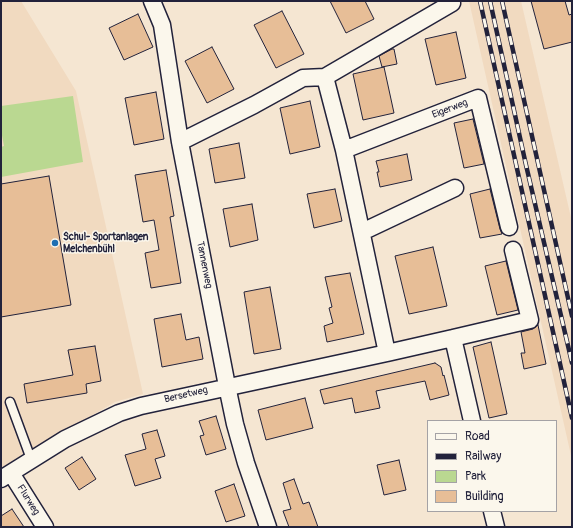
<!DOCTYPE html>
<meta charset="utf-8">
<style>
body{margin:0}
#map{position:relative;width:573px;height:528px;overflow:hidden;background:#f5e6d2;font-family:Pangolin,sans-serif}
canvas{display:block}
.frame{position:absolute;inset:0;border:2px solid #22223b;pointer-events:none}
.legend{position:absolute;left:427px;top:420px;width:130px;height:92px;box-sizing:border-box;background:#fbf7ec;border:1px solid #a4a2a5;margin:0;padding:5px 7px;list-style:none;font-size:12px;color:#22223b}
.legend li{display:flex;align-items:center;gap:8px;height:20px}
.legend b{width:20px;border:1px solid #a4a2a5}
</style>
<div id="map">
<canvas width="573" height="528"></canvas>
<div class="frame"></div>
<ul class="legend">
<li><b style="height:5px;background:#fbf7ec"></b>Road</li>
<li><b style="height:5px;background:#22223b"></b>Railway</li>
<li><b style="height:11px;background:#bad891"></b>Park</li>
<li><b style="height:11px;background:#e7be97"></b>Building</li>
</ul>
</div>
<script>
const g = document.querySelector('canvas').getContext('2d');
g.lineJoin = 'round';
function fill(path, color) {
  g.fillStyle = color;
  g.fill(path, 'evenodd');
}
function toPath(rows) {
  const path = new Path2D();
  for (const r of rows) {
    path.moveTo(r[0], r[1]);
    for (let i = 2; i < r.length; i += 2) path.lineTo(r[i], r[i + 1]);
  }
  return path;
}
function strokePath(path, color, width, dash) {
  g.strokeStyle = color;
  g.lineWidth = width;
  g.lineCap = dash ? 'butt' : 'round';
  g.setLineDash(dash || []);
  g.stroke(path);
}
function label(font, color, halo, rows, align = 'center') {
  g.font = font + ' Pangolin,sans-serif';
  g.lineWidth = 3;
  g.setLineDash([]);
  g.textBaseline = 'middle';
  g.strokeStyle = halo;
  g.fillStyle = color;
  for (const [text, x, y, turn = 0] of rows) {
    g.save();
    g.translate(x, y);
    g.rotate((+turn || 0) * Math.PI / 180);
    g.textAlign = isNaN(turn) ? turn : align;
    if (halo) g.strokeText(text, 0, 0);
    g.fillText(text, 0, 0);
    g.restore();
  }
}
const built = toPath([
 [1,1,21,1,76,91,143,394,115,402,1,468],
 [469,1,521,1,572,222,572,460]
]);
const green = toPath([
 [73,96,83,162,1,177,1,147,4,146,1,130,1,106]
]);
const building = toPath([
 [330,1,365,1,374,19,346,33,330,1],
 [531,1,565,1,569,15,572,14,572,42,544,49,531,1],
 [282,11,304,54,276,68,254,25,282,11],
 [138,14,153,47,124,60,109,28,138,14],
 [456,32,466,78,436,85,425,39,456,32],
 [212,47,234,89,207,103,185,61,212,47],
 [392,49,394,49,397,64,382,67,379,56,392,49],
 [384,67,394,113,363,120,353,74,384,67],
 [156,92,164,139,134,145,125,98,156,92],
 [310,101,320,147,290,154,280,108,310,101],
 [473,119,484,164,464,168,454,123,473,119],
 [239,143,245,178,215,183,209,149,239,143],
 [407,154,412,180,380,187,377,172,379,172,376,161,407,154],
 [166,170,174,216,170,217,181,283,151,288,145,253,159,250,154,220,143,222,135,175,166,170],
 [49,176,71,305,1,317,1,184,49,176],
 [335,189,342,221,314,228,307,194,335,189],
 [490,189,500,229,502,234,480,238,470,194,490,189],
 [252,204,258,240,230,247,223,209,252,204],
 [433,247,447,306,409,314,395,256,433,247],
 [506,261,518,310,497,315,485,266,506,261],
 [350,273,364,334,327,342,324,326,333,323,329,308,332,307,325,277,350,273],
 [270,287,281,349,254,354,244,292,270,287],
 [181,314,186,340,199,337,203,359,162,367,154,319,181,314],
 [538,325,546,364,524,369,521,353,525,353,521,332,533,329,538,325],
 [491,342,507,414,489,418,473,347,491,342],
 [95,346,101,381,86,384,87,393,27,403,24,384,73,375,68,350,95,346],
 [435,363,441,367,443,376,444,375,449,395,430,400,425,381,376,391,380,408,355,413,352,398,324,404,320,390,435,363],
 [305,398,313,428,266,440,258,410,305,398],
 [216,416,226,449,206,455,200,436,204,435,199,421,216,416],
 [157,430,165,456,155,459,161,478,135,486,125,455,146,449,142,434,157,430],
 [82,457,96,479,79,490,65,468,82,457],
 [399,460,406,490,384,495,377,465,399,460],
 [294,479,303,504,309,502,318,527,289,527,283,511,291,509,283,483,294,479],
 [234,484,245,516,226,522,215,491,234,484],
 [12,509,24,527,1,527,1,516,12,509]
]);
const service = toPath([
 [10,402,31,459]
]);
const minor = toPath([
 [152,1,162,25,180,142,227,386,235,424,246,463,268,527],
 [325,77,344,150,387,353,453,338,472,421],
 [180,142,254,105,303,78,325,77,452,3,451,1],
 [344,150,478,98,509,227],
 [362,232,455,188],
 [453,338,530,320,513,250],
 [11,473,45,527],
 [1,479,65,439,119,413,141,406,387,353],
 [492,511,496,527]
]);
const rail = toPath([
 [480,1,572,418],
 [490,1,526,165,572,363],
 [502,1,572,316]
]);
const markers = [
 [55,243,4,"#1f6fb2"]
];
const streetNames = [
 ["Eigerweg",450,109,-21],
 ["Tannenweg",204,265,79],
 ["Bersetweg",186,395,-13],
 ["Flurweg",28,500,58]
];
const poiNames = [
 ["Schul- Sportanlagen",63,237],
 ["Melchenbühl",63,249]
];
fill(built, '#f1dac0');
fill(green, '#bad891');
fill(building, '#e7be97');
strokePath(building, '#22223b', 1);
strokePath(service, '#22223b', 11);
strokePath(minor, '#22223b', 19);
strokePath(service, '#fbf7ec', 8);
strokePath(minor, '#fbf7ec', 16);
strokePath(rail, '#22223b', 4.5);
strokePath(rail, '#fbf7ec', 3, [9]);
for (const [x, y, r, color] of markers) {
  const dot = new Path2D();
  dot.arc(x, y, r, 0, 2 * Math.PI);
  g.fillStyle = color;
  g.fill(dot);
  strokePath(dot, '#fbf7ec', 1.5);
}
label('10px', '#22223b', '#fbf7ec', streetNames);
label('bold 10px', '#22223b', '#fbf7ec', poiNames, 'left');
</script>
